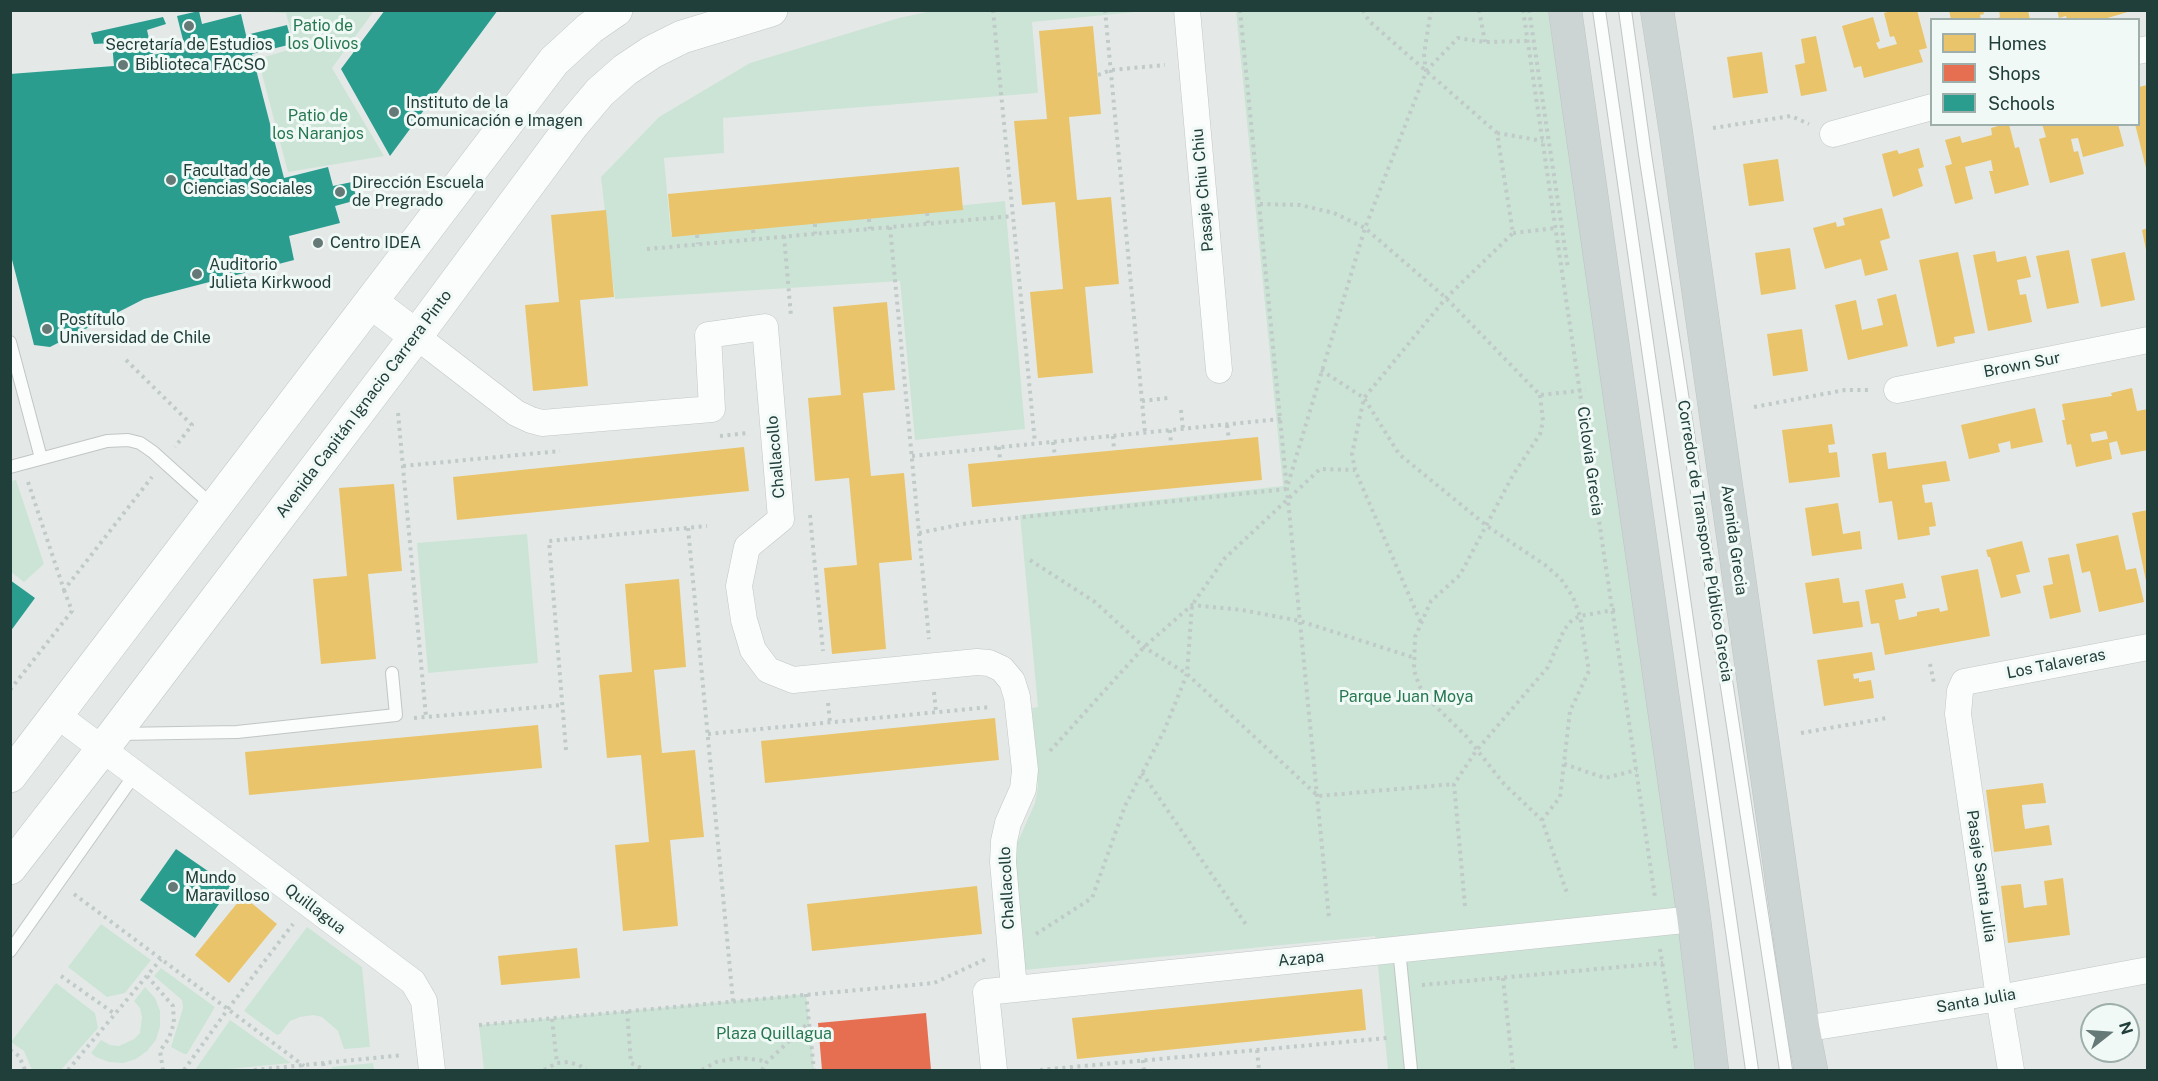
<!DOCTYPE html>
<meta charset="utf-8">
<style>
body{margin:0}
#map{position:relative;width:2158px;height:1081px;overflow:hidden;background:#e4e9e8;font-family:"Public Sans",sans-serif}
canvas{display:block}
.frame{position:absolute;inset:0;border:12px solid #203e3a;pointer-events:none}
.legend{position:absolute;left:1930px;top:18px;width:210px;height:108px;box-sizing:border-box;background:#f1f9f6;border:2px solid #9daeab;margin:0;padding:8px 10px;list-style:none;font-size:18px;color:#203e3a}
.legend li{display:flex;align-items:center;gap:12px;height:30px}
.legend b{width:30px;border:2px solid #9daeab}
.north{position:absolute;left:2080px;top:1003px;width:60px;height:60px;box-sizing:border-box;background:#f1f9f6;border:2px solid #9daeab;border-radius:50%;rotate:73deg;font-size:16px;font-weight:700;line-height:24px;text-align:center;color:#203e3a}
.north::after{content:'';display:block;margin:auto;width:21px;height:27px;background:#657a77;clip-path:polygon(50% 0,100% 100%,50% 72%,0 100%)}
</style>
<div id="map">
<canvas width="2158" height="1081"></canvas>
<div class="frame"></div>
<ul class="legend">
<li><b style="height:16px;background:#e9c46a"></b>Homes</li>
<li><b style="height:16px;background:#e76f51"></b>Shops</li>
<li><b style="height:16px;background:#2a9d8f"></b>Schools</li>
</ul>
<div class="north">N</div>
</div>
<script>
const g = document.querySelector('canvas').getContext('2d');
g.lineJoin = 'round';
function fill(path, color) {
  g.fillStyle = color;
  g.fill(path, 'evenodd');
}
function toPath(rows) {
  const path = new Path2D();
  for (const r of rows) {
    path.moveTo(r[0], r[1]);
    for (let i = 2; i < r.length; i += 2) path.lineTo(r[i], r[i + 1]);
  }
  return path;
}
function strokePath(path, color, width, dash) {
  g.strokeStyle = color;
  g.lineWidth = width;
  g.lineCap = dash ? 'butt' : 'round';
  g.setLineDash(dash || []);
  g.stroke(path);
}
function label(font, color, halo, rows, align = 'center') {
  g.font = font + ' "Public Sans",sans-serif';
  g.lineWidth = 6;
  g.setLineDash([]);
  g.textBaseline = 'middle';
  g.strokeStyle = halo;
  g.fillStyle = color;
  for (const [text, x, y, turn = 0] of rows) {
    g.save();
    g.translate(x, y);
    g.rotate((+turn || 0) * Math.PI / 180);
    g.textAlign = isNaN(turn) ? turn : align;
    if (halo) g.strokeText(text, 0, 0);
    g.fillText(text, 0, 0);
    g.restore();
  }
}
const green = toPath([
 [249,11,374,11,332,68,384,156,288,172,258,59,295,48,286,13],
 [931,11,1146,11,1032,22,1038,93,723,118,724,153,664,158,671,235,1005,201,1025,429,915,440,900,281,615,299,601,177,659,117,750,63,899,18],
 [1236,11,1548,11,1705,1070,1388,1070,1375,936,1024,970,1014,865,1016,846,1035,803,1038,787,1032,708,1038,707,1020,515,1283,486],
 [16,480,44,564,24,582,11,572,11,481],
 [527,534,538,663,428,673,417,543],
 [101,924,151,960,125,993,107,997,68,967],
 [307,927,362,967,370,1047,344,1049,338,1031,322,1017,313,1015,300,1017,290,1021,280,1034,277,1035,244,1011],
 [161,968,215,1007,187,1054,184,1054,171,1047,183,1008,182,1000,154,976],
 [56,983,95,1013,98,1028,61,1070,32,1070,24,1051,11,1042],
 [145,987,155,998,160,1011,160,1026,156,1040,147,1051,136,1059,123,1063,109,1062,96,1057,91,1053,101,1040,110,1045,119,1046,134,1039,140,1033,142,1017,140,1008,134,1001],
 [806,994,814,1070,484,1070,479,1025],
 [230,1020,291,1063,218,1070,195,1070],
 [373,1063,374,1070,332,1070,332,1067]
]);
const homes = toPath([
 [1894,10,1917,10,1927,48,1919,50,1923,62,1864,78,1861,66,1854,68,1842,26,1873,17,1880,41,1876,43,1879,49,1897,44,1894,36,1890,37,1884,13],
 [1949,10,1983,10,1984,14,1980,15,1981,20,1951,20],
 [1999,10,2028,10,2030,20,1994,20,2000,17],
 [2057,10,2131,10,2131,11,2101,20,2067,20,2066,16,2059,18],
 [1093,26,1101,114,1069,117,1077,200,1111,197,1119,284,1085,287,1093,373,1038,378,1030,292,1063,289,1055,202,1022,205,1014,121,1047,119,1039,31],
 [1816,36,1827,91,1801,96,1795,65,1805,63,1801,39],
 [1762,52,1768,93,1733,98,1727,57],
 [2147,85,2148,168,2146,168,2135,124,2139,124,2139,87],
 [2005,124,2009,124,2015,148,2019,147,2029,185,1995,194,1989,171,1993,171,1991,160,1984,162,1965,167,1973,199,1955,204,1945,166,1952,164,1945,140,1960,136,1962,143,1992,135,1991,128],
 [2042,124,2118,124,2124,146,2083,157,2078,138,2071,139,2074,152,2078,151,2084,174,2050,183,2039,139,2046,137],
 [1919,148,1924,167,1918,169,1923,186,1893,197,1882,154,1897,150,1899,154],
 [1778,159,1784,201,1749,206,1743,164],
 [959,167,963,210,672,237,668,194],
 [1882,208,1890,238,1880,241,1888,270,1865,276,1861,259,1825,269,1813,228,1836,222,1837,227,1845,225,1843,218],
 [606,210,614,297,580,300,588,386,533,391,525,305,559,302,551,215],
 [2148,228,2148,250,2146,250,2142,230],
 [1790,248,1796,289,1761,295,1755,253],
 [2069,250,2079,303,2047,309,2036,256],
 [1995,251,1997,262,2026,256,2031,277,2017,280,2020,295,2026,294,2032,322,1988,331,1973,255],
 [1958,252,1975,333,1954,337,1955,343,1937,347,1919,260],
 [2125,252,2135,300,2101,307,2091,259],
 [1896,294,1908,346,1848,360,1835,305,1856,300,1862,330,1883,325,1877,299],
 [887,302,895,390,863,393,871,476,904,473,912,560,879,563,886,649,832,654,824,568,857,565,849,478,815,481,808,398,841,395,833,307],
 [1802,329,1808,371,1773,376,1767,334],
 [2132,388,2137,411,2148,409,2148,450,2121,455,2117,441,2109,443,2112,459,2076,467,2071,444,2067,445,2062,420,2065,420,2062,404,2112,396,2111,393],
 [2106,431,2108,439,2092,442,2090,434],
 [2035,408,2043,442,2011,449,2010,441,1998,444,2000,452,1969,459,1961,425],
 [1832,424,1835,444,1828,445,1829,453,1837,452,1840,477,1789,483,1782,430],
 [1258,437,1262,480,972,507,968,464],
 [744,447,749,491,457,520,453,477],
 [1886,452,1888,469,1946,461,1950,481,1922,485,1925,503,1932,502,1936,526,1929,527,1930,535,1898,540,1892,501,1879,503,1872,454],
 [394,484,402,571,368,574,376,659,321,664,313,579,347,576,339,488],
 [1838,503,1843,534,1860,531,1862,549,1812,556,1805,508],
 [2148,510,2148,580,2146,581,2132,513],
 [2118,535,2126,570,2136,568,2144,602,2099,612,2090,571,2082,573,2076,544],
 [2022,541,2030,572,2016,575,2021,593,2001,598,1990,557,1988,557,1986,550],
 [2069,554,2081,612,2050,619,2043,586,2053,584,2048,558],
 [1978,569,1990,636,1885,655,1879,623,1871,624,1865,590,1903,583,1906,598,1895,600,1899,620,1917,616,1917,612,1939,608,1940,612,1948,610,1941,576],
 [1839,578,1843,603,1859,601,1863,627,1813,634,1805,583],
 [679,579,686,667,654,670,662,753,695,750,704,837,670,840,678,926,623,931,615,845,649,842,641,755,607,758,599,675,632,672,625,584],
 [1872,652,1875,670,1853,674,1854,679,1859,678,1859,682,1871,680,1874,698,1824,706,1817,660],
 [995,718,999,760,765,783,761,741],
 [538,725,542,768,249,795,245,752],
 [2043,783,2046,803,2022,805,2023,816,2025,829,2049,825,2052,845,1994,852,1986,790],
 [2063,878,2070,935,2008,943,2001,886,2021,884,2024,908,2035,906,2047,905,2044,881],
 [977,886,982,934,812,951,807,904],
 [243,896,277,924,229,983,195,955],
 [577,948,580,978,501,985,498,956],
 [1362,989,1366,1030,1077,1059,1072,1018]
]);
const shops = toPath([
 [926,1013,931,1070,822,1070,818,1023]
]);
const schools = toPath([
 [385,10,498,10,390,156,341,69],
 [199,11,202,24,241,14,246,35,287,25,292,44,252,54,284,178,328,167,333,186,352,182,357,200,335,206,340,223,289,236,294,260,144,299,50,347,34,345,10,252,10,74,114,66,112,43,94,44,91,33,163,17,166,24,147,30,153,55,185,48,177,16],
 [10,580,35,598,10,632],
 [176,849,231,887,195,938,140,900]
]);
const path = toPath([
 [993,10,1035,443],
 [1105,10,1145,433],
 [1240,10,1329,918],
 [1363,10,1369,21,1497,133,1513,233,1446,298,1364,398,1352,454,1355,470,1421,623],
 [1479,10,1485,42],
 [1523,10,1655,897],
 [1529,10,1568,268],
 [1426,71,1458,38,1485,42,1527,41],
 [1098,75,1111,70,1165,65],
 [1713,128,1791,116,1809,124],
 [1497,133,1543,141],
 [1260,204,1300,205,1334,213,1365,228,1446,298,1540,395,1586,390],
 [927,213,928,223],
 [869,219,870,229],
 [815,224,815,234],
 [890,227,929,639],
 [753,230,754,239],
 [1513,233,1556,228],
 [697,235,698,244],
 [784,236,791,316],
 [647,249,1013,216],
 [126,360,192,425,175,447],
 [1321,370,1364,398,1399,454,1487,526,1545,565,1561,579,1573,597,1580,616,1589,671,1570,711,1560,797,1542,820],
 [1540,395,1543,421,1540,434,1513,475,1460,575,1431,601,1415,637,1414,670,1419,685,1425,696,1466,736,1504,784,1542,820,1568,896],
 [1142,401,1168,398],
 [1754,407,1845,390,1871,390],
 [1181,410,1183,429],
 [398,413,426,717],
 [1227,425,1229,440],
 [1170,430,1171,445],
 [720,436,748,433],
 [1113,436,1114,450],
 [1053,442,1055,456],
 [999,447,1000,461],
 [912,456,1281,419],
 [403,466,560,451],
 [28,482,64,590,152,477],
 [1288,484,1365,228,1426,72,1424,54,1431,10],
 [810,515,823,651],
 [688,528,733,1001],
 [919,533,968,523,1287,489],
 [1030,560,1095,602,1144,647,1187,674,1318,796,1454,784],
 [1930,664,1934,683],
 [10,690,72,611,64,590],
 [934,692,936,712],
 [828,703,830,722],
 [414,718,563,705],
 [1801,733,1887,718],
 [708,734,991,707],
 [566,750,549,541,707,526],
 [1050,751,1144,647,1192,605,1242,610,1300,621,1415,658],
 [1564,764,1605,778,1637,770],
 [1142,773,1247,926],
 [74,894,304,1066],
 [1465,906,1454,784,1476,751,1548,667,1564,630,1572,620,1580,616,1619,609],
 [1036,934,1092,898,1125,806,1164,731,1187,674,1192,605,1225,558,1320,469,1355,470],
 [1660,949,1676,1051],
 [61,976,115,1014],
 [147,976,173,1006,174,1023,169,1038,160,1051,163,1070],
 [1503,978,1513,1070],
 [1422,985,1663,963],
 [806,994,814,1070],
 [627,1011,631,1063,645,1070],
 [552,1019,557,1063],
 [479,1025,934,983,986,959],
 [10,1050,19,1056,25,1070],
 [1257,1050,1259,1070],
 [1143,1060,1144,1070],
 [323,1063,324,1070],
 [68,1070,161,959],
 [184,1070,228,1009,293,924],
 [254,1070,403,1055],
 [544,1070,557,1063,568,1062,579,1065,586,1070],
 [702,1070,716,1062,738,1058,760,1060,766,1063],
 [762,1070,766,1063,809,1022],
 [1040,1070,1387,1038]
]);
const lane = toPath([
 [1599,10,1752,1070],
 [1625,10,1645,154,1786,1070],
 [10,342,41,458],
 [10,467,107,441,128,440,140,443,153,452,213,506],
 [119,734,237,732,396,715,392,673],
 [1399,949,1411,1070],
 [10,951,135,774]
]);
const street = toPath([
 [1187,10,1219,370],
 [2138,51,2148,49],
 [1833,134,1932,107],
 [416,336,516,413,531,420,542,423,712,409,708,335,765,327,781,519,747,547,739,586,744,620,753,650,768,670,793,680,977,662,989,663,1002,669,1012,681,1017,697,1025,770,1023,789,1008,823,1004,841,1003,862,1014,989],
 [1897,390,2148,340],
 [57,715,413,982,424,1001,432,1070],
 [1803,1029,1999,998,2148,970],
 [994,1070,986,992,1694,919],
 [2011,1070,1999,998,1958,714,1960,691,1964,682,2148,647]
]);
const secondary = toPath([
 [371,302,416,336],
 [10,776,554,61,590,28,616,10],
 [10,868,114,734,416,336,573,124,600,92,625,70,652,52,682,37,771,10]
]);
const primary = toPath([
 [1565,10,1694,919,1712,1070],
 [1657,10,1676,133,1803,1029,1811,1070]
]);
const markers = [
 [189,26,6,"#657a77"],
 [123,65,6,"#657a77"],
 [394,112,6,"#657a77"],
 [171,180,6,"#657a77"],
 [340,192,6,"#657a77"],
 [318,243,6,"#657a77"],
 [197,274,6,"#657a77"],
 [47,329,6,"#657a77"],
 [173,887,6,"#657a77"]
];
const parkNames = [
 ["Patio de",323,26],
 ["los Olivos",323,44],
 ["Patio de",318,116],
 ["los Naranjos",318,134],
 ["Parque Juan Moya",1406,697],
 ["Plaza Quillagua",774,1034]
];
const poiNames = [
 ["Secretaría de Estudios",189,45,"center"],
 ["Biblioteca FACSO",135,65],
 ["Instituto de la",406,103],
 ["Comunicación e Imagen",406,121],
 ["Facultad de",183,171],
 ["Ciencias Sociales",183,189],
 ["Dirección Escuela",352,183],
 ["de Pregrado",352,201],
 ["Centro IDEA",330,243],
 ["Auditorio",209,265],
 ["Julieta Kirkwood",209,283],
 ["Postítulo",59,320],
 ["Universidad de Chile",59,338],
 ["Mundo",185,878],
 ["Maravilloso",185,896]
];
const streetNames = [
 ["Pasaje Chiu Chiu",1203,190,-95],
 ["Brown Sur",2022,365,-11],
 ["Avenida Capitán Ignacio Carrera Pinto",364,404,-53],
 ["Challacollo",776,457,-95],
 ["Ciclovia Grecia",1590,461,82],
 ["Avenida Grecia",1734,540,82],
 ["Corredor de Transporte Público Grecia",1705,541,81],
 ["Los Talaveras",2056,664,-11],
 ["Pasaje Santa Julia",1981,876,82],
 ["Challacollo",1007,888,-93],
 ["Quillagua",315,909,37],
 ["Azapa",1301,959,-6],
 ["Santa Julia",1976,1001,-10]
];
fill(green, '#cce4d6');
fill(homes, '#e9c46a');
fill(shops, '#e76f51');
fill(schools, '#2a9d8f');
strokePath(lane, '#c1c6c5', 14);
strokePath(street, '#c1c6c5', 27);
strokePath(secondary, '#bfc7c5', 34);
strokePath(primary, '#bcc5c4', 34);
strokePath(path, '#c0cac8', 4, [3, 4.5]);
strokePath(lane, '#fbfcfc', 12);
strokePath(street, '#fbfcfc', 26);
strokePath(secondary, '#fbfcfc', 33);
strokePath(primary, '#cdd5d4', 33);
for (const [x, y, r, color] of markers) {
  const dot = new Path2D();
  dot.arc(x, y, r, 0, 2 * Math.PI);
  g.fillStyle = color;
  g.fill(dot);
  strokePath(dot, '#f1f9f6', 2);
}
label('16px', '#277851', '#f1f9f6', parkNames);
label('16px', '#203e3a', '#f1f9f6', poiNames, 'left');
label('16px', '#203e3a', '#f1f9f6', streetNames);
</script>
